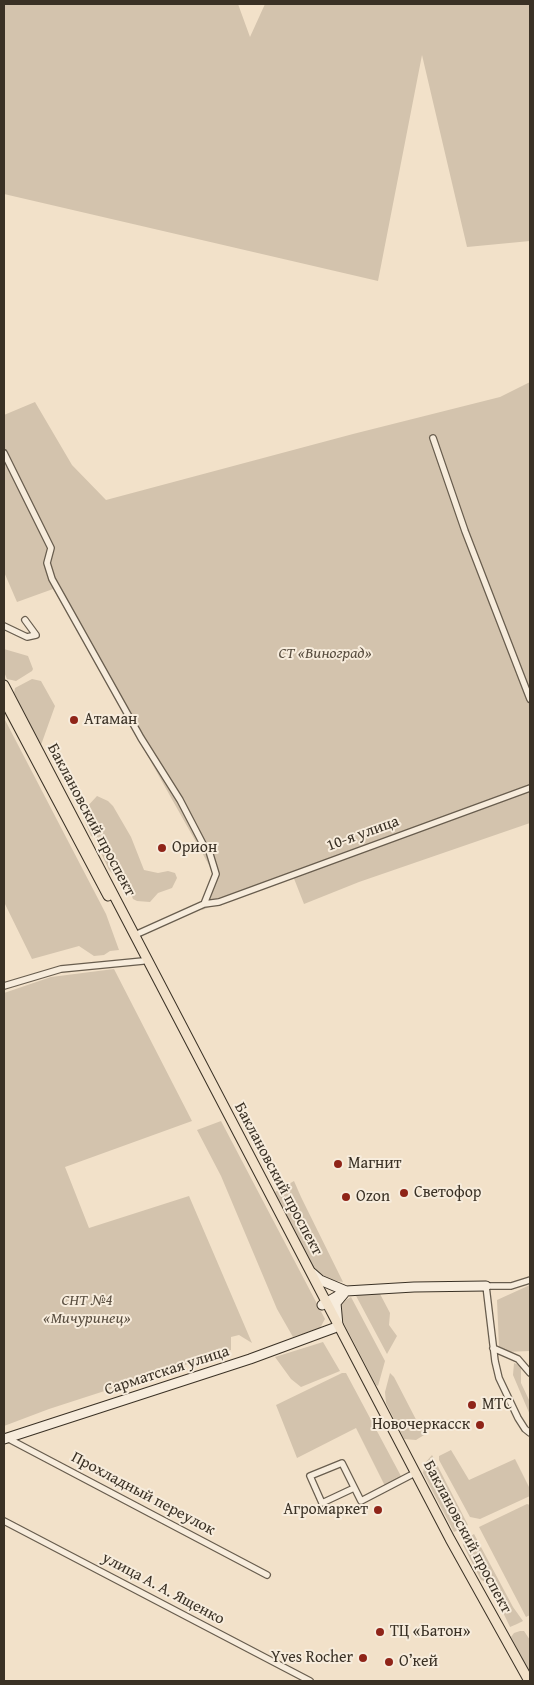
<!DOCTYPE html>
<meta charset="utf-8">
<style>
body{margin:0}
#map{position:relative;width:534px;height:1685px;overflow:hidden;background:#f2e1c9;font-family:"Gentium Book Plus",serif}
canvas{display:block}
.frame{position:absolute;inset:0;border:5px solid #3a3125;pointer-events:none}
</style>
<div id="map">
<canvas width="534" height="1685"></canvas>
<div class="frame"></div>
</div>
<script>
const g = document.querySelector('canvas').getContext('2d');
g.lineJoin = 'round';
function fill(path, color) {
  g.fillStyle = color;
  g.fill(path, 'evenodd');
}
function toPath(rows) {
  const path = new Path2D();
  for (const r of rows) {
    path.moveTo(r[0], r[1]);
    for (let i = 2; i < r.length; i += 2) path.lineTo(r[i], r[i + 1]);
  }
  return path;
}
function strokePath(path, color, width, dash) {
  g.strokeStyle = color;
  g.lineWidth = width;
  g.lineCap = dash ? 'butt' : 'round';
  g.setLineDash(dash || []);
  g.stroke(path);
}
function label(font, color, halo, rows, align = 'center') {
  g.font = font + ' "Gentium Book Plus",serif';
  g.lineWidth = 4;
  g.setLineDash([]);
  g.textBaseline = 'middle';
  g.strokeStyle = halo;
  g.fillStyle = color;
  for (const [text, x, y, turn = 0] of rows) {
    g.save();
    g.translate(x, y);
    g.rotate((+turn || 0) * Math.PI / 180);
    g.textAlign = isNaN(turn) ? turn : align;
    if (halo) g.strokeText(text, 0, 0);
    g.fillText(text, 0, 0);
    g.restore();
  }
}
const green = toPath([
 [4,4,238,4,250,37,265,4,530,4,530,241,467,247,422,55,378,281,4,194],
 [530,382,530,823,359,882,304,904,293,876,202,910,204,896,214,874,74,625,53,589,17,602,4,572,4,415,35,402,72,465,106,500,353,434,500,397],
 [4,649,28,656,33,669,32,671,16,681,7,679,4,672],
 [32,679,41,681,55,706,41,745,14,693,15,688],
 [4,718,106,914,119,950,110,951,104,955,94,956,79,946,32,959,4,902],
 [97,796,108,801,113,806,131,837,144,870,158,873,168,871,175,873,177,878,172,888,158,893,150,902,137,901,133,899,126,882,115,876,109,870,101,853,105,844,100,839,91,836,83,817,85,809],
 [114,969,192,1121,65,1167,89,1228,189,1196,252,1343,239,1335,231,1337,231,1350,49,1409,4,1426,4,993,51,977],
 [221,1121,325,1319,320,1328,293,1337,277,1309,221,1176,197,1130],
 [294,1181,301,1197,343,1282,324,1279,314,1269,275,1192],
 [530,1285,530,1351,505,1352,499,1347,497,1300],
 [354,1292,379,1292,390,1313,389,1325,397,1336,387,1354],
 [351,1297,385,1361,378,1386,376,1385,338,1312,340,1306,346,1300],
 [323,1342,340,1371,301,1387,291,1379,275,1357],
 [514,1363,521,1366,521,1383,530,1402,530,1415,513,1375],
 [342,1373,346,1373,402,1478,385,1486,356,1428,297,1458,276,1405],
 [390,1373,394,1377,424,1435,416,1440,404,1439,386,1403,385,1392],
 [451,1450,469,1480,515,1459,530,1489,530,1496,480,1519,470,1517,439,1460,439,1456],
 [432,1455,468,1525,454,1532,423,1473,425,1463],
 [527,1504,530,1505,530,1615,526,1617,479,1527],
 [474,1534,513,1607,523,1621,517,1624,510,1627,489,1583,481,1580,463,1545,469,1537],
 [520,1631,524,1631,530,1640,530,1674,511,1637,514,1633]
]);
const street = toPath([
 [433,438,465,531,530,699],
 [4,453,51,548,47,563,52,579,141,738,180,800,204,846,209,851,216,874,204,904],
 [4,626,27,637,36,635,25,620],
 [135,935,204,904,219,902,530,788],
 [4,986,61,969,143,961],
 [530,1280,511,1286,486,1286,495,1361,499,1378,518,1418,525,1429,530,1433],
 [493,1348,518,1359,530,1373],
 [7,1438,267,1575],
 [354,1488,322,1503,310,1476,342,1463,361,1501,411,1475],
 [4,1521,310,1681]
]);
const secondary = toPath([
 [312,1273,320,1280,346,1291,414,1287,486,1286],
 [322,1305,341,1294],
 [4,1439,250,1359,334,1328,338,1326,336,1303,346,1291]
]);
const primary = toPath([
 [4,685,450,1539,529,1681],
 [4,700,108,896]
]);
const markers = [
 [74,720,5,"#8f2418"],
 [162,848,5,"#8f2418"],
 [338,1164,5,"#8f2418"],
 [404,1193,5,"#8f2418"],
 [346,1197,5,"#8f2418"],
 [472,1405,5,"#8f2418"],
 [480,1425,5,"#8f2418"],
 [378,1510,5,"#8f2418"],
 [380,1632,5,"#8f2418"],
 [363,1658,5,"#8f2418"],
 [389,1662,5,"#8f2418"]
];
const parkNames = [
 ["СТ «Виноград»",325,654],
 ["СНТ №4",87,1301],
 ["«Мичуринец»",87,1319]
];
const poiNames = [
 ["Атаман",84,720],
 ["Орион",172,848],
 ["Магнит",348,1164],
 ["Светофор",414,1193],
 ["Ozon",356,1197],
 ["МТС",482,1405],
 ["Новочеркасск",470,1425,"right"],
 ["Агромаркет",368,1510,"right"],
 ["ТЦ «Батон»",390,1632],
 ["Yves Rocher",353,1658,"right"],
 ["О’кей",399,1662]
];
const streetNames = [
 ["Баклановский проспект",91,820,62],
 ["10-я улица",363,834,-20],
 ["Баклановский проспект",278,1179,62],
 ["Сарматская улица",167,1371,-18],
 ["Прохладный переулок",143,1494,28],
 ["Баклановский проспект",467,1537,62],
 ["улица А. А. Ященко",163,1589,28]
];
fill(green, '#d3c3ad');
strokePath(street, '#685d4e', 8);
strokePath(secondary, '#3a3125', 11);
strokePath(primary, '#3a3125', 11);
strokePath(street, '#f7ecdc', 5.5);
strokePath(secondary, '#f7ecdc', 9);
strokePath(primary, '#f2e1c9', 9);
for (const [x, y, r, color] of markers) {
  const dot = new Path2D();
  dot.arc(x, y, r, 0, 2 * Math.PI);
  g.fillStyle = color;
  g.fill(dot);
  strokePath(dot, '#f7ecdc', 2);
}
label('italic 16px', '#594e40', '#f7ecdc', parkNames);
label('16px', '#3a3125', '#f7ecdc', poiNames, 'left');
label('16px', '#3a3125', '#f7ecdc', streetNames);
</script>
